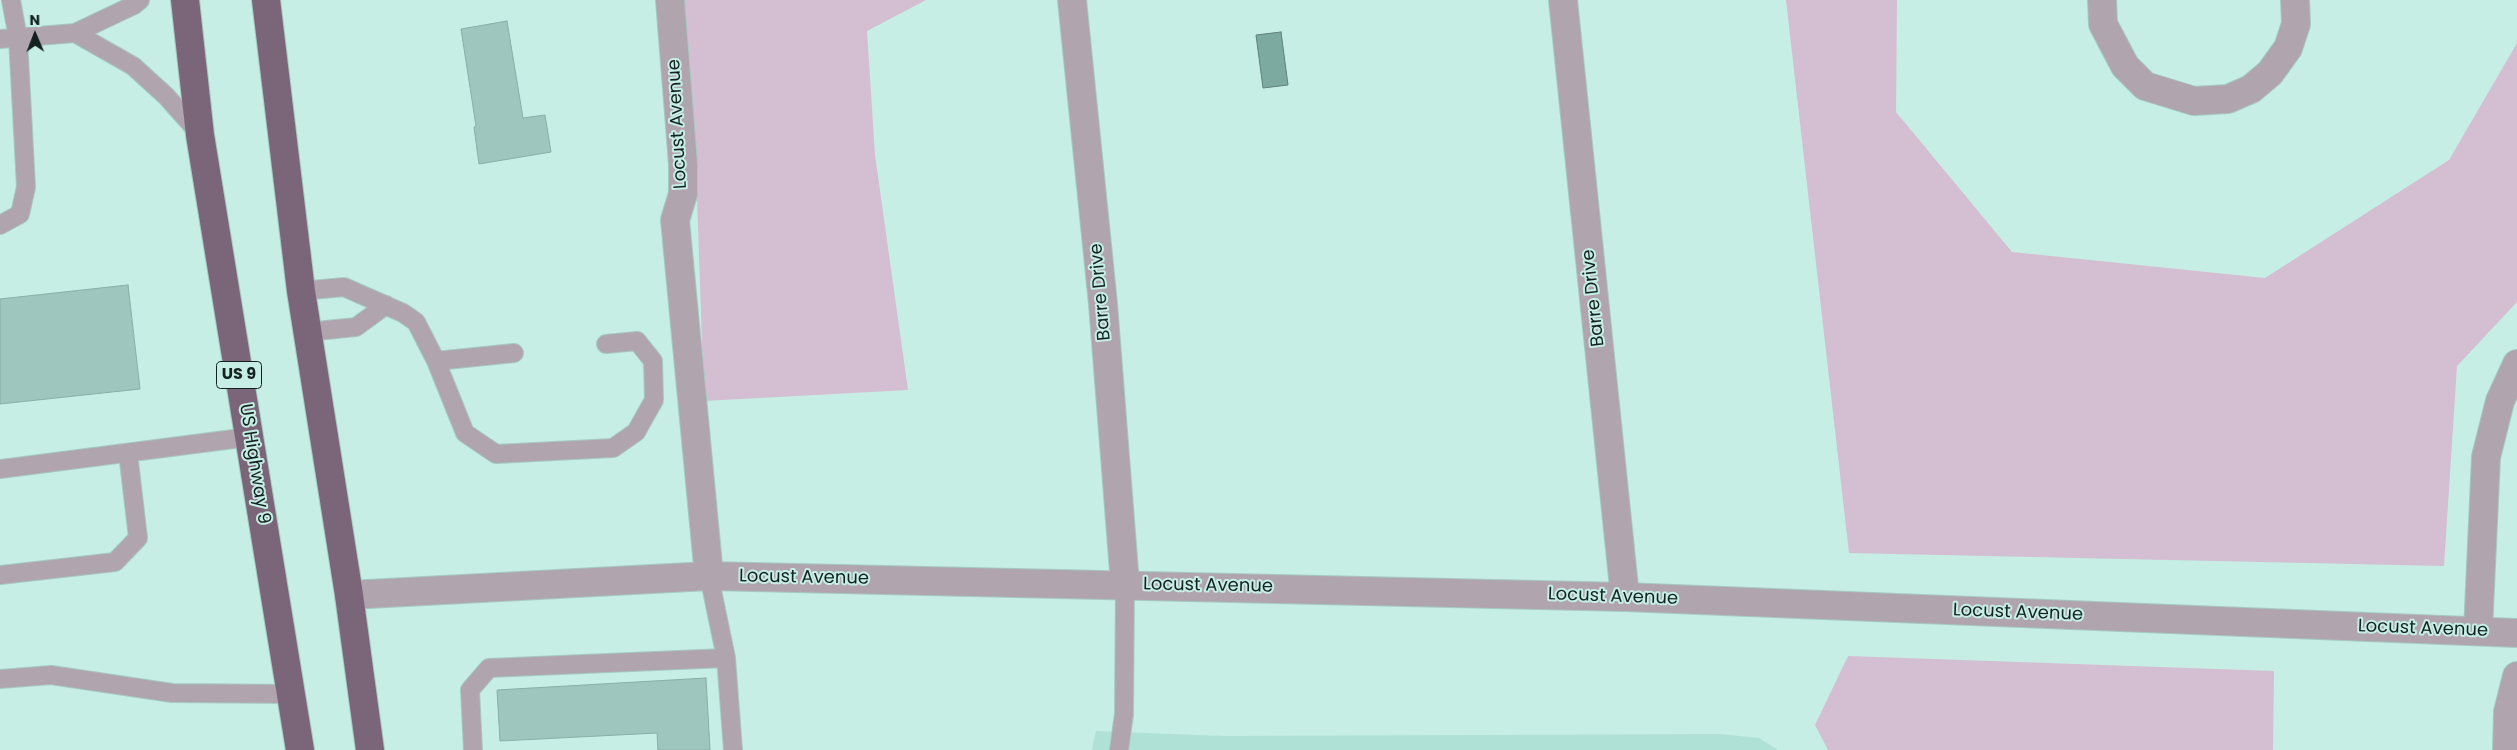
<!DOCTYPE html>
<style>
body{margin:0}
#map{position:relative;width:2517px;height:750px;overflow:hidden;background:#c6eee5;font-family:Poppins,sans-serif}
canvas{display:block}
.north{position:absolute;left:10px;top:10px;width:50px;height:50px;-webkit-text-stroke:4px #c6eee5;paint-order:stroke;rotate:359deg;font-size:14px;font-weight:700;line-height:20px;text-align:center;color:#13221f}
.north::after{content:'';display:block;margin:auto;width:18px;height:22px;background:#13221f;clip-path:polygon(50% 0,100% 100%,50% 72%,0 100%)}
</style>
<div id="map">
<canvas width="2517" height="750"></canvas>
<div class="north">N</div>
</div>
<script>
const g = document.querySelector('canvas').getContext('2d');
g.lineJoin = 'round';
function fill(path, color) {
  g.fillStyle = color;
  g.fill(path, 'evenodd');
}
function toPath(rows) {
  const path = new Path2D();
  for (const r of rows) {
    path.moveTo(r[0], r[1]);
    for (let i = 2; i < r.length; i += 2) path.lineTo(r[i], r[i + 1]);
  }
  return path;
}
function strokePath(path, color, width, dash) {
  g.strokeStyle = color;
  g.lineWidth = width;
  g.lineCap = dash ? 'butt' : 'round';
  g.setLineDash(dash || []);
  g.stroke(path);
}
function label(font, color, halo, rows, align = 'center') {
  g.font = font + ' Poppins,sans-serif';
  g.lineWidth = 4;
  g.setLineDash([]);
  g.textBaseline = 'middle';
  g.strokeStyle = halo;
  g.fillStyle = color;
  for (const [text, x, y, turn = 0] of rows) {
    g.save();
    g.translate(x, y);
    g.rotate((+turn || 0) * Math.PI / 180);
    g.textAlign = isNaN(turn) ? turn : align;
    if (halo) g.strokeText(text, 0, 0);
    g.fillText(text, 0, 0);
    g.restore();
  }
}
const built = toPath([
 [1096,731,1224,736,1720,734,1759,738,1778,750,1092,750]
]);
const green = toPath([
 [684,0,926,0,867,31,875,155,908,390,704,401,697,197],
 [1786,0,1897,0,1896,112,2012,252,2265,278,2449,160,2517,43,2517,302,2457,366,2444,566,1849,553],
 [1848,656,2274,671,2273,750,1828,750,1815,725]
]);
const water = toPath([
 [1281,32,1288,85,1263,88,1256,35,1281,32]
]);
const building = toPath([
 [507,21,523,118,545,115,551,152,479,164,474,127,476,126,461,29,507,21],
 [128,285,140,389,0,404,0,299,128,285],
 [706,678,710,750,658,750,657,733,500,741,497,690,706,678]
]);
const service = toPath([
 [75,33,133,66,166,96,199,133],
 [0,39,75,33,134,5,140,0],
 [0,225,20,214,26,187,18,38,11,0],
 [301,291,344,287,403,313,416,322,436,361],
 [307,332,356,327,386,305],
 [514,353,436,361,465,433,496,454,613,448,636,432,654,400,653,361,637,341,606,344],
 [0,469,249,437],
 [0,575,115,562,138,538,128,453],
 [709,576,726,658,733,750],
 [0,679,51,675,172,693,291,694],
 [473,750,470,690,489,668,726,658],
 [1119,750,1124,714,1125,584]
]);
const minor = toPath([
 [670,0,683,164,683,194,675,220,709,576],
 [1072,0,1103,304,1125,584],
 [1563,0,1625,597],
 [2102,0,2103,24,2125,66,2145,86,2194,101,2228,99,2251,89,2270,73,2288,48,2296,24,2295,0],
 [2478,631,2486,457,2500,401,2517,364],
 [2507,750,2508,712,2517,676]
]);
const tertiary = toPath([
 [349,595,709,576,1625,597,2517,633]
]);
const trunk = toPath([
 [185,0,200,135,300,750],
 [266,0,301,291,349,595,370,750]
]);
const shields = [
 [239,375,45]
];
const shieldNames = [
 ["US 9",239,375]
];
const streetNames = [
 ["Locust Avenue",678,124,-93],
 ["Barre Drive",1101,292,-95],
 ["Barre Drive",1594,298,-96],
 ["US Highway 9",254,464,81],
 ["Locust Avenue",804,578,1],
 ["Locust Avenue",1208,586,1],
 ["Locust Avenue",1613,597,2],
 ["Locust Avenue",2018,613,2],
 ["Locust Avenue",2423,629,2]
];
fill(built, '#b0e1d7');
fill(green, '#d4bed2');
fill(water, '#7caaa1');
strokePath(water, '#5c817a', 1);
fill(building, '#9fc6be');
strokePath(building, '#88aea6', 1);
strokePath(service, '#a6c9c1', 20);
strokePath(minor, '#a6c9c1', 30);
strokePath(tertiary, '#a6c9c1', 30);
strokePath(trunk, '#a6c9c1', 30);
strokePath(service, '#b0a4af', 18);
strokePath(minor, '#b0a4af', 28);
strokePath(tertiary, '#b0a4af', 28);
strokePath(trunk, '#7b6679', 28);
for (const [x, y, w] of shields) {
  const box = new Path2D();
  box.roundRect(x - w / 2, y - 13.5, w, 27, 4);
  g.fillStyle = '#c6eee5';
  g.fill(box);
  strokePath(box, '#13221f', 1);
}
label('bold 16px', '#13221f', null, shieldNames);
label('18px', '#13221f', '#c6eee5', streetNames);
</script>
